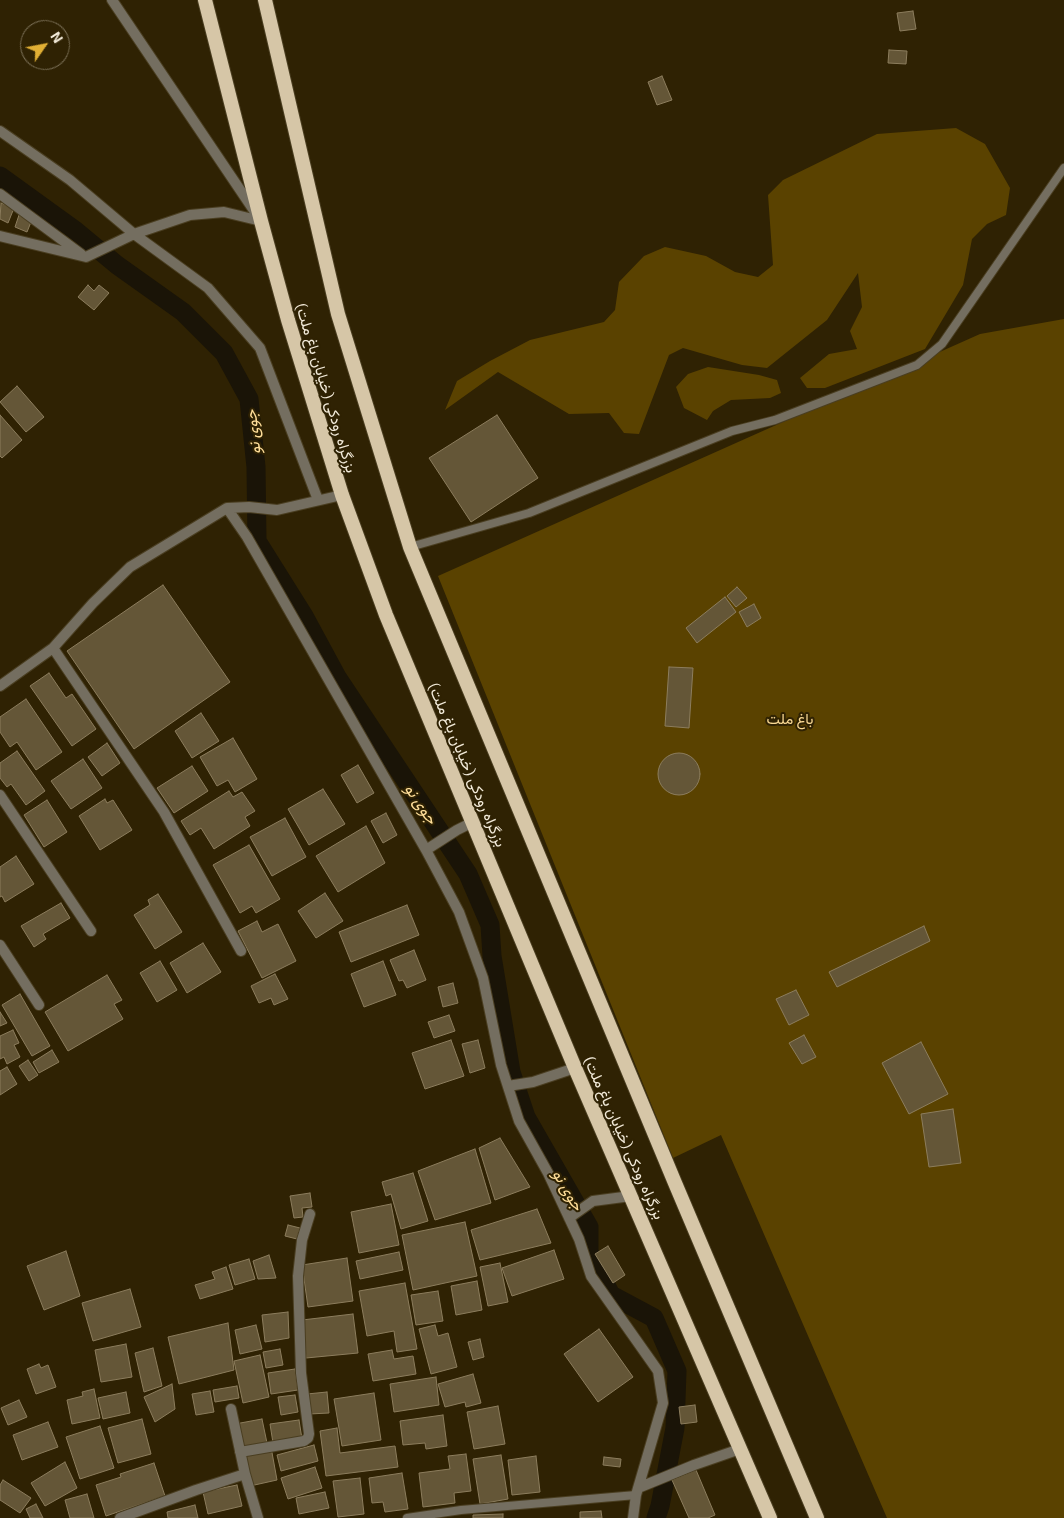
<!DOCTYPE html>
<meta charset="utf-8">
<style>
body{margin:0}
#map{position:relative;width:1064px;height:1518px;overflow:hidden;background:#2f2203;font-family:"Exo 2",sans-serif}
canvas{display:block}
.north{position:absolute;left:20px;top:20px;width:50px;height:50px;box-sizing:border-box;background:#2f2203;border:1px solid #7d7259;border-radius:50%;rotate:57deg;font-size:14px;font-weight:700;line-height:20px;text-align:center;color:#f3ebda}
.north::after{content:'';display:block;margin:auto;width:18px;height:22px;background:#e1af34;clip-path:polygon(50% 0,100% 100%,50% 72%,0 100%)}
</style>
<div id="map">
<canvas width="1064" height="1518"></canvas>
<div class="north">N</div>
</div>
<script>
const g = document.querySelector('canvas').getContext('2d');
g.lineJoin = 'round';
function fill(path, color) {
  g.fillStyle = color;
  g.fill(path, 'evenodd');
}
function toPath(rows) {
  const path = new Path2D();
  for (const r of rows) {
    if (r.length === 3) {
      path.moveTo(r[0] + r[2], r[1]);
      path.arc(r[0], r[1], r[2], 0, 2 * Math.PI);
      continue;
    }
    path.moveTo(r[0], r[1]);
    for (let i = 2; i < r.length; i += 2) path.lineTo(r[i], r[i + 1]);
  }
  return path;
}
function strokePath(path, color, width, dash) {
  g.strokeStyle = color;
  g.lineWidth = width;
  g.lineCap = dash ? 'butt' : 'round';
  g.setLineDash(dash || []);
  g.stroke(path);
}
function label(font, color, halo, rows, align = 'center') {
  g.font = font + ' "Exo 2",Vazirmatn,sans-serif';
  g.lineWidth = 4;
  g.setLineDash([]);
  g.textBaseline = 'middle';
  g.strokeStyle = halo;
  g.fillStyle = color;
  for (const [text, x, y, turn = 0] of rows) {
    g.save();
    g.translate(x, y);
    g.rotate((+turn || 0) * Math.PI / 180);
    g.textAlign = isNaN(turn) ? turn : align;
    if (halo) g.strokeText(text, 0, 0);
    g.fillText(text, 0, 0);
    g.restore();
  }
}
const green = toPath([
 [956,128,985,144,1010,188,1006,215,987,224,972,239,963,285,925,349,825,388,807,388,800,378,829,354,857,349,850,331,862,307,858,273,827,320,767,368,742,365,683,348,669,355,639,434,624,433,609,413,569,414,498,372,445,410,457,381,490,361,530,340,604,322,615,310,619,282,644,256,665,247,706,256,735,272,758,277,773,265,768,195,783,180,877,134],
 [1064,319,1064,1518,887,1518,721,1135,673,1158,438,576,980,334],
 [708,367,759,375,777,380,781,393,770,398,731,400,713,411,707,420,684,408,676,387,688,374]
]);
const canal = toPath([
 [0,176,76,231,117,265,183,312,224,353,249,399,256,467,257,541,304,616,337,677,468,874,490,925,492,956,511,1072,526,1117,589,1227,589,1252,611,1295,654,1318,677,1371,675,1428,660,1506,656,1518]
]);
const building = toPath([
 [913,11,916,29,900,31,897,13,913,11],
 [889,50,907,51,906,64,888,63,889,50],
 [662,76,672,100,657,105,648,82,662,76],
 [1,203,14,208,8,223,0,219,1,203],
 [19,215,31,222,27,232,15,227,19,215],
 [88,285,94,291,99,285,109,293,94,310,78,297,88,285],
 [17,386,44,417,26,432,0,402,17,386],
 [0,415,22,440,2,458,0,456,0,415],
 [497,415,538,478,471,522,429,458,497,415],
 [163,585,230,682,134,749,67,651,163,585],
 [737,587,747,598,736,607,727,596,737,587],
 [725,597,736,612,697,643,686,628,725,597],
 [754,604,761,618,747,627,739,612,754,604],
 [669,667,693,668,689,728,665,726,669,667],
 [49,673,66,698,72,694,96,729,72,746,30,686,49,673],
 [26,699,62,752,36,770,17,742,10,747,0,732,0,717,26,699],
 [201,713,219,741,192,758,175,731,201,713],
 [233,738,257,779,235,792,228,780,217,786,200,757,233,738],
 [107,743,120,763,102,776,88,757,107,743],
 [17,751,45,791,26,805,11,784,7,787,0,778,0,763,17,751],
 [679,774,21],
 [83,759,102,788,71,809,51,781,83,759],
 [358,765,374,793,357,803,341,775,358,765],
 [192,766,208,791,174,813,157,788,192,766],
 [323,789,345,824,309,845,288,809,323,789],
 [229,791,233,797,242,792,255,811,245,817,250,826,214,849,201,828,190,835,181,821,229,791],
 [105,799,107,803,113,800,132,830,100,850,79,816,105,799],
 [47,800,67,832,44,847,24,815,47,800],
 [386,813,397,835,383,843,371,821,386,813],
 [285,818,306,857,272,876,250,837,285,818],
 [366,826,385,863,338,892,316,856,366,826],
 [249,845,280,899,256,913,252,906,240,913,213,865,249,845],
 [16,856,34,884,5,902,2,896,0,897,0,867,16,856],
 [325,893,343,921,316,938,298,911,325,893],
 [158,894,182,932,155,949,134,915,150,905,148,900,158,894],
 [61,903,70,918,43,934,46,939,34,947,21,926,61,903],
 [407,905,419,935,351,962,339,932,407,905],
 [257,921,262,932,278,924,296,961,262,978,238,931,257,921],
 [924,926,930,941,837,987,829,972,924,926],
 [203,943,221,972,187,993,170,963,203,943],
 [414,950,426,980,407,988,403,980,399,981,390,960,414,950],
 [160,961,177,990,157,1002,140,973,160,961],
 [383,961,396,995,364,1007,351,974,383,961],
 [275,974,288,999,274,1005,271,998,259,1003,251,986,275,974],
 [107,975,122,1000,114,1004,123,1019,68,1051,45,1012,107,975],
 [453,983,458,1003,443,1007,438,987,453,983],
 [796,990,809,1015,789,1025,776,999,796,990],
 [20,994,50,1046,32,1056,2,1005,20,994],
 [0,1012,7,1023,0,1026,0,1012],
 [449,1015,455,1031,434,1038,428,1022,449,1015],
 [13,1030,19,1043,14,1045,20,1057,7,1064,4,1057,0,1059,0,1036,13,1030],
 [804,1035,816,1057,802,1064,789,1043,804,1035],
 [451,1040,464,1076,425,1089,412,1053,451,1040],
 [478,1040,485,1068,470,1073,462,1044,478,1040],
 [921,1042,948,1094,909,1114,882,1063,921,1042],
 [52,1050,59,1062,39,1073,33,1062,52,1050],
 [28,1060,38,1075,29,1081,19,1066,28,1060],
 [7,1067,17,1084,0,1095,0,1071,7,1067],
 [953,1109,961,1163,929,1167,921,1114,953,1109],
 [500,1138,530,1187,495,1200,479,1148,500,1138],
 [475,1149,491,1203,435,1220,418,1171,475,1149],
 [413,1173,428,1221,401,1229,391,1194,386,1196,382,1182,413,1173],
 [310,1193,312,1207,302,1208,303,1217,294,1218,290,1196,310,1193],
 [391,1204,399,1245,359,1253,351,1212,391,1204],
 [537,1209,551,1243,480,1260,471,1230,537,1209],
 [465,1222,477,1276,413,1290,402,1235,465,1222],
 [288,1225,300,1228,297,1239,285,1236,288,1225],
 [608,1246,625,1275,613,1283,595,1254,608,1246],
 [554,1250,564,1279,512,1296,502,1268,554,1250],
 [66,1251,80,1296,44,1310,27,1266,66,1251],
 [399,1252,403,1270,360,1279,356,1261,399,1252],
 [269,1255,276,1278,258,1279,253,1261,269,1255],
 [347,1258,353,1301,308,1307,302,1265,347,1258],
 [249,1259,255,1279,235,1285,229,1265,249,1259],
 [500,1263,508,1302,488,1306,480,1267,500,1263],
 [226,1267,233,1289,200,1299,195,1285,215,1279,212,1272,226,1267],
 [477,1281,482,1310,456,1315,451,1286,477,1281],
 [405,1283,417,1349,397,1352,394,1331,367,1336,359,1291,405,1283],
 [130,1289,141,1327,93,1341,82,1303,130,1289],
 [438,1291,443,1321,416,1325,411,1295,438,1291],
 [288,1312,289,1338,265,1342,262,1315,288,1312],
 [353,1314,358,1353,306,1358,302,1320,353,1314],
 [228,1323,234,1370,179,1384,168,1337,228,1323],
 [256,1325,262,1349,240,1354,235,1330,256,1325],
 [435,1325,438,1336,448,1333,457,1367,431,1374,419,1329,435,1325],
 [599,1329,633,1377,598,1402,564,1354,599,1329],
 [480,1339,484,1357,473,1360,468,1342,480,1339],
 [126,1344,132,1377,101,1382,95,1350,126,1344],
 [153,1348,162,1386,144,1392,135,1353,153,1348],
 [280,1349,283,1365,266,1368,263,1352,280,1349],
 [392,1350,394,1359,413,1356,416,1374,373,1381,368,1354,392,1350],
 [260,1355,269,1397,243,1403,234,1361,260,1355],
 [39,1364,41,1368,48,1365,56,1387,36,1394,27,1369,39,1364],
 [295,1369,298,1390,271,1394,268,1373,295,1369],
 [473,1374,481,1403,466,1407,465,1402,445,1407,438,1384,473,1374],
 [436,1377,439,1405,394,1412,390,1384,436,1377],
 [172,1384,175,1409,155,1422,144,1397,172,1384],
 [237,1386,239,1398,215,1402,213,1390,237,1386],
 [94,1389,100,1418,72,1424,67,1400,83,1396,82,1392,94,1389],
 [210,1391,214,1412,196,1415,192,1394,210,1391],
 [126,1392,130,1413,103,1419,98,1398,126,1392],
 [327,1392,329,1413,309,1414,307,1394,327,1392],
 [374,1393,381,1440,342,1446,334,1399,374,1393],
 [295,1395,298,1412,281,1415,278,1397,295,1395],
 [19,1400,27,1417,8,1425,1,1408,19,1400],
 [695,1405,697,1422,681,1424,679,1407,695,1405],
 [498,1406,505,1444,474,1449,467,1412,498,1406],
 [443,1415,447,1446,426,1449,425,1443,403,1445,400,1421,443,1415],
 [142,1419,151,1454,118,1463,108,1428,142,1419],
 [262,1419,267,1443,240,1448,235,1424,262,1419],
 [299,1420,302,1439,273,1443,270,1424,299,1420],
 [48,1422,58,1447,22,1460,13,1435,48,1422],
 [100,1426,114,1468,80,1479,66,1437,100,1426],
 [337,1428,340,1453,395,1446,398,1467,326,1476,320,1431,337,1428],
 [314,1445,318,1461,281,1471,277,1455,314,1445],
 [271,1447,277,1480,250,1486,244,1452,271,1447],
 [466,1454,471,1491,454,1493,455,1503,423,1507,419,1473,450,1469,448,1456,466,1454],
 [501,1455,508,1499,480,1504,473,1459,501,1455],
 [536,1456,540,1492,512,1495,508,1460,536,1456],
 [604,1457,621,1459,620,1467,603,1465,604,1457],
 [65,1462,77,1488,45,1506,31,1483,65,1462],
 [154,1463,165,1496,106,1516,96,1485,121,1477,120,1474,154,1463],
 [315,1467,322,1488,288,1499,281,1478,315,1467],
 [696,1470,715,1515,708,1518,689,1518,672,1480,696,1470],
 [402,1473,408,1509,385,1512,383,1502,372,1503,369,1478,402,1473],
 [360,1478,364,1514,338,1517,333,1481,360,1478],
 [3,1480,31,1498,20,1513,0,1500,0,1485,3,1480],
 [237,1485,242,1506,208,1514,203,1492,237,1485],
 [325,1492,329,1508,299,1514,296,1498,325,1492],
 [87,1494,94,1518,70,1518,65,1500,87,1494],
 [36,1504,43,1518,30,1518,26,1509,36,1504],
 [195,1505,198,1518,168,1518,167,1512,195,1505],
 [601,1511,602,1518,580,1518,580,1512,601,1511],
 [503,1514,503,1518,473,1518,473,1515,503,1514]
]);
const service = toPath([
 [410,547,529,513,732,431,775,420,917,365,942,344,1064,168],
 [407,1518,461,1510,636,1495]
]);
const minor = toPath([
 [112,0,257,215],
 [0,131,70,180,134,234,208,288,260,348,318,500],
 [0,194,81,254],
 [0,236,86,257,134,234,190,215,224,212,261,221],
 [227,508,247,537,426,850,459,912,483,978,501,1065,519,1121,548,1173,579,1239,591,1276,658,1371,663,1403,636,1495,633,1518],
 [53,648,164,812,241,951],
 [0,686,53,648,93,603,130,567,227,508,249,507,277,510,342,495],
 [0,795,91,931],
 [426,850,457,830,473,822],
 [0,945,39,1005],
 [508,1086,533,1082,575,1068],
 [569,1218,593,1201,631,1196],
 [231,1409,245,1474],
 [240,1452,304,1441,308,1438,309,1434,301,1373,298,1276,302,1240,310,1214],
 [638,1488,694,1465,740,1449],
 [120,1518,196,1490,245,1474,258,1518]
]);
const trunk = toPath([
 [205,0,261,221,288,320,342,495,386,615,575,1068,770,1518],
 [265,0,338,314,410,547,675,1183,817,1518]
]);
const streetNames = [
 ["بزرگراه رودکی (خیابان باغ ملت)",326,388,73],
 ["بزرگراه رودکی (خیابان باغ ملت)",467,765,67],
 ["بزرگراه رودکی (خیابان باغ ملت)",624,1138,66]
];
const parkNames = [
 ["باغ ملت",790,719]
];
const waterNames = [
 ["جوی نو",253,432,-96],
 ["جوی نو",421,804,56],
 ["جوی نو",568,1190,60]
];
fill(green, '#5a4200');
strokePath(canal, '#1a1407', 19);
fill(building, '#645637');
strokePath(building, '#8c7d5d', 1);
strokePath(service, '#4a3e21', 10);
strokePath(minor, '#4a3e21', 12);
strokePath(trunk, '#4a3e21', 16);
strokePath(service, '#746e60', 8);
strokePath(minor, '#746e60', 10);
strokePath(trunk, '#d6c6a7', 14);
label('15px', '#f3ebda', '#2f2203', streetNames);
label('15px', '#f8d792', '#2f2203', parkNames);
label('italic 16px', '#ffde99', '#2f2203', waterNames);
</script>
